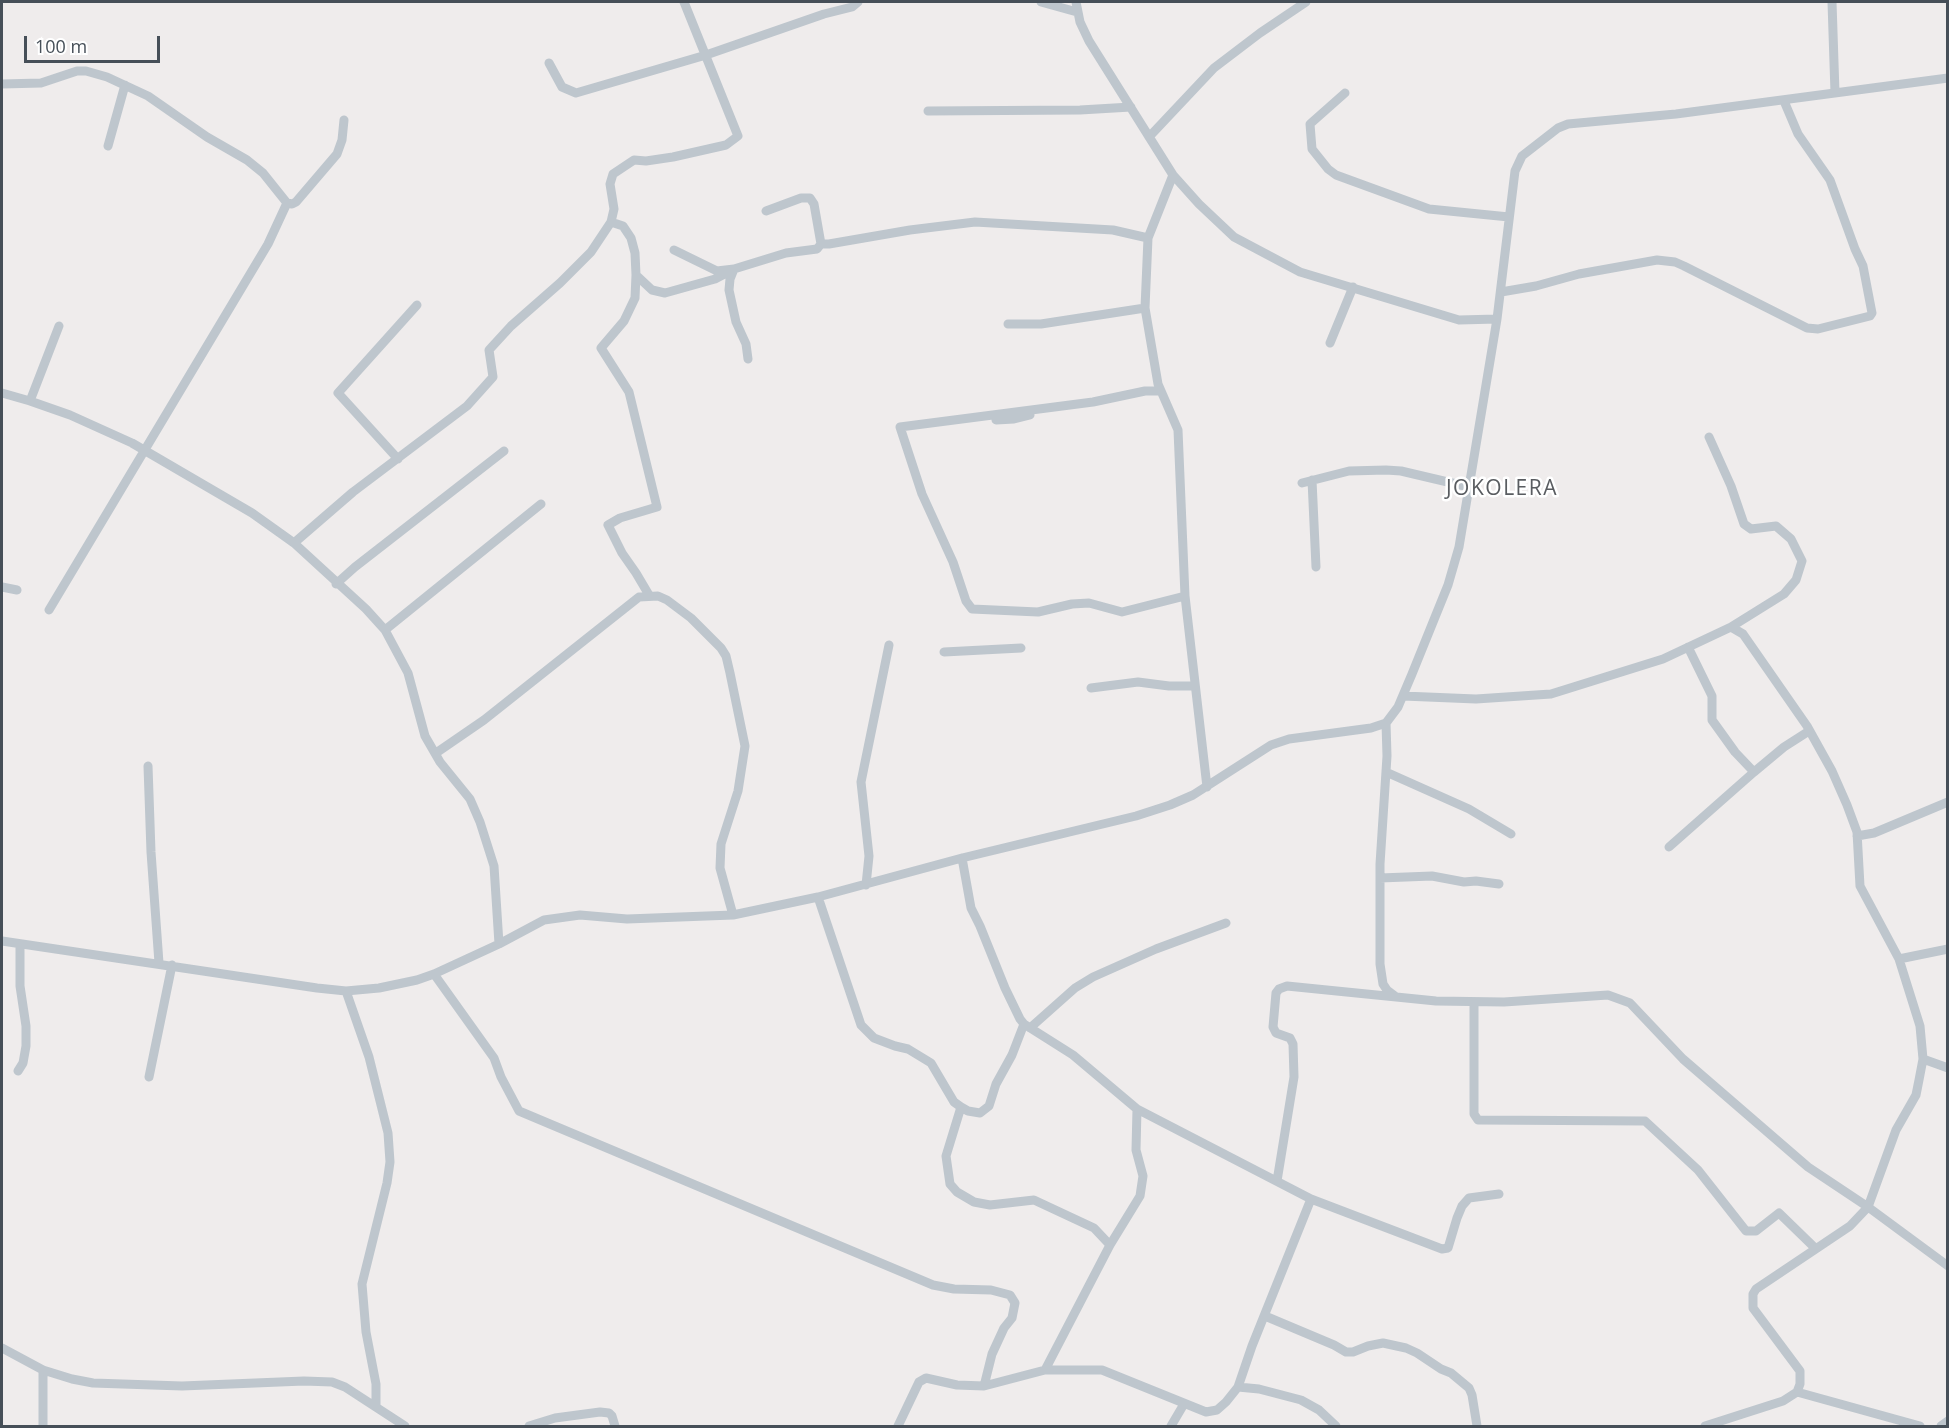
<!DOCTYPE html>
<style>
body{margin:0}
#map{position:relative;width:1949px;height:1428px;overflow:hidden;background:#efecec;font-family:"Open Sans",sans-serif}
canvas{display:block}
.frame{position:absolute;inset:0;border:3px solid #464f58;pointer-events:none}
.scale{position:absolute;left:24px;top:36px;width:136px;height:27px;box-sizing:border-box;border:3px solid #464f58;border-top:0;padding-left:8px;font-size:18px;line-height:21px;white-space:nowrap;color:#464f58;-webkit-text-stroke:4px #fff;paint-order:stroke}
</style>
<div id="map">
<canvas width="1949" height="1428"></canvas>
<div class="frame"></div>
<div class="scale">100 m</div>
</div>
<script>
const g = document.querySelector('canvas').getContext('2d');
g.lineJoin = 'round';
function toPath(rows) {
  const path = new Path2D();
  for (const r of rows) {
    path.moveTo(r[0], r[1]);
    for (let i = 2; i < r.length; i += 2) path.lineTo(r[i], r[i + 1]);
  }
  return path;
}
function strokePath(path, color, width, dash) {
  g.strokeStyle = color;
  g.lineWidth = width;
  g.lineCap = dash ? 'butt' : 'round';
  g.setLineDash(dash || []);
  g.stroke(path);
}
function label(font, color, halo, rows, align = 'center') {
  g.font = font + ' "Open Sans",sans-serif';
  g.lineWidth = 5;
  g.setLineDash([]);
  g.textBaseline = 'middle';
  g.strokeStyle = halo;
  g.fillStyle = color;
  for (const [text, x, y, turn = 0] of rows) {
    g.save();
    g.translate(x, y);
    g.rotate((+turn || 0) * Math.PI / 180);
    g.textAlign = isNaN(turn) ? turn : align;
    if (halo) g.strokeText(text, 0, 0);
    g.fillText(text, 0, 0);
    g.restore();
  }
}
const minor = toPath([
 [1041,2,1077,12],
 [1076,2,1080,22,1089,41,1173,175,1148,238,1145,308,1158,384,1178,430,1185,596,1207,787],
 [1832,2,1835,93],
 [549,63,562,87,576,93,706,55,824,14,852,7,858,2],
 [2,84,41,83,77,71,86,71,107,77,148,96,207,137,247,160,263,173,287,203,292,204,296,202,337,154,342,140,344,120],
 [1345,93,1310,124,1312,149,1328,169,1336,175,1429,209,1509,217],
 [928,111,1080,110,1131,107],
 [1149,137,1214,68,1260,33,1306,2],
 [108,146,125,85],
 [1173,175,1199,204,1234,237,1300,272,1459,320,1497,319],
 [766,211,801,198,810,198,814,204,821,244,829,244,910,230,975,222,1113,230,1148,238],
 [611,222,623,226,631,238,635,253,636,275,652,290,665,293,715,279,734,269,717,271,674,250],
 [636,275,635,298,624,321,601,348,629,392,657,507,620,518,608,525,622,553,636,573,649,595],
 [1501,292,1536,286,1579,274,1657,260,1675,262,1684,266,1807,328,1818,329,1870,316,1872,313,1863,266,1855,249,1830,180,1798,134,1784,101],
 [1008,324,1041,324,1145,308],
 [1330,343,1353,287],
 [748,359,746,344,736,322,729,290,730,279,734,269,786,253,817,249,821,244],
 [1161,391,1145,391,1093,402,900,427,922,494,953,562,966,601,972,609,1038,612,1072,604,1089,603,1122,612,1185,596],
 [2,393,30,401,70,415,132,443,252,513,294,543,366,609,385,630,408,673,425,736,440,762,470,799,480,822,494,866,499,944],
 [30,401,59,326],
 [996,420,1014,419,1030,415],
 [1709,437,1731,486,1744,524,1751,529,1776,526,1791,539,1802,561,1796,580,1784,594,1731,627],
 [398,459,338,393,417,305],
 [1312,480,1316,567],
 [1302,483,1349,471,1386,470,1401,471,1469,487],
 [294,543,353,492,467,406,493,377,489,350,511,326,560,283,591,252,611,222,614,209,610,184,613,174,634,160,646,161,673,157,726,145,738,136,684,2],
 [336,584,355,567,504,451],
 [2,587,17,590],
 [49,610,268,244,287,203],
 [385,630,541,504],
 [1688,647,1712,696,1712,720,1735,752,1754,772,1784,747,1809,731],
 [944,652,1021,648],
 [1091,688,1138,682,1169,686,1195,686],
 [1403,696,1476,699,1551,694,1663,659,1731,627,1743,634,1807,726,1832,771,1847,805,1857,832,1860,886,1899,959,1920,1026,1923,1059,1919,1080,1916,1095,1896,1130,1868,1207,1850,1226,1756,1289,1753,1294,1753,1308,1800,1371,1800,1384,1797,1392,1783,1401,1705,1426],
 [1386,723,1387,756,1380,864,1380,964,1383,984,1387,990,1395,996],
 [436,753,484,720,639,597,658,596,667,600,691,618,721,648,726,656,730,673,745,746,738,791,721,844,720,868,733,915],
 [148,766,151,852,159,963],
 [1386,772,1469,809,1511,834],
 [1857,836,1874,833,1948,802],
 [1669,847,1754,772],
 [962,858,971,908,980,926,1005,988,1020,1019,1024,1024,1073,1055,1137,1109,1311,1199,1442,1249,1448,1248,1457,1218,1462,1206,1469,1198,1499,1194],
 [1380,878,1432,876,1464,882,1476,881,1499,884],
 [866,885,869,856,861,782,889,645],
 [818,897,861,1025,874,1038,895,1046,908,1049,931,1063,954,1102,961,1107,968,1111,980,1113,989,1106,996,1084,1012,1055,1024,1024],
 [2,941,317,988,346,991,379,988,417,980,434,974,499,944,544,920,580,915,627,919,733,915,818,897,962,858,1136,816,1170,805,1193,795,1271,745,1289,739,1371,728,1386,723,1398,707,1412,674,1448,585,1459,547,1497,319,1515,171,1522,156,1558,128,1568,124,1676,114,1948,78],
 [1899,959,1948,949],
 [434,974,494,1058,501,1077,519,1111,933,1285,954,1289,991,1290,1010,1295,1015,1303,1012,1318,1004,1328,992,1354,984,1386],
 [346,991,369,1057,388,1133,390,1162,387,1183,362,1284,366,1332,376,1384,376,1407],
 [1474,1002,1474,1114,1478,1120,1645,1121,1698,1170,1746,1231,1756,1231,1779,1213,1815,1248],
 [1030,1028,1075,988,1093,977,1156,949,1226,923],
 [1923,1059,1948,1068],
 [18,1071,23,1063,26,1046,26,1026,20,986,20,944],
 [149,1077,172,965],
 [961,1107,946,1156,950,1184,957,1192,974,1202,990,1205,1034,1200,1094,1228,1110,1245],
 [1277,1181,1294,1077,1293,1044,1290,1038,1276,1033,1273,1027,1276,993,1279,989,1287,986,1436,1001,1504,1002,1608,995,1630,1003,1683,1059,1808,1167,1868,1207,1948,1266],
 [1265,1316,1334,1345,1346,1352,1353,1352,1368,1346,1383,1343,1406,1348,1417,1353,1441,1369,1451,1373,1469,1388,1472,1395,1477,1426],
 [2,1348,43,1370,72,1379,93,1383,182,1386,304,1381,332,1382,345,1387,405,1426],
 [1045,1370,1110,1245,1140,1196,1143,1176,1136,1150,1137,1109],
 [1238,1387,1259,1389,1301,1400,1319,1410,1336,1426],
 [1797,1392,1920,1426],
 [43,1426,43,1370],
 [529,1426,555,1418,600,1412,609,1413,612,1416,615,1426],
 [898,1426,919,1382,926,1378,957,1385,984,1386,1045,1370,1102,1370,1206,1412,1217,1410,1226,1402,1238,1387,1252,1346,1311,1199],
 [1171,1426,1184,1404],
 [1941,1426,1948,1421]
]);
const quarterNames = [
 ["JOKOLERA",1502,489]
];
strokePath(minor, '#bec6cd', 9);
g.letterSpacing = '1.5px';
label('21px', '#595c60', '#fff', quarterNames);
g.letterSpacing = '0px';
</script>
